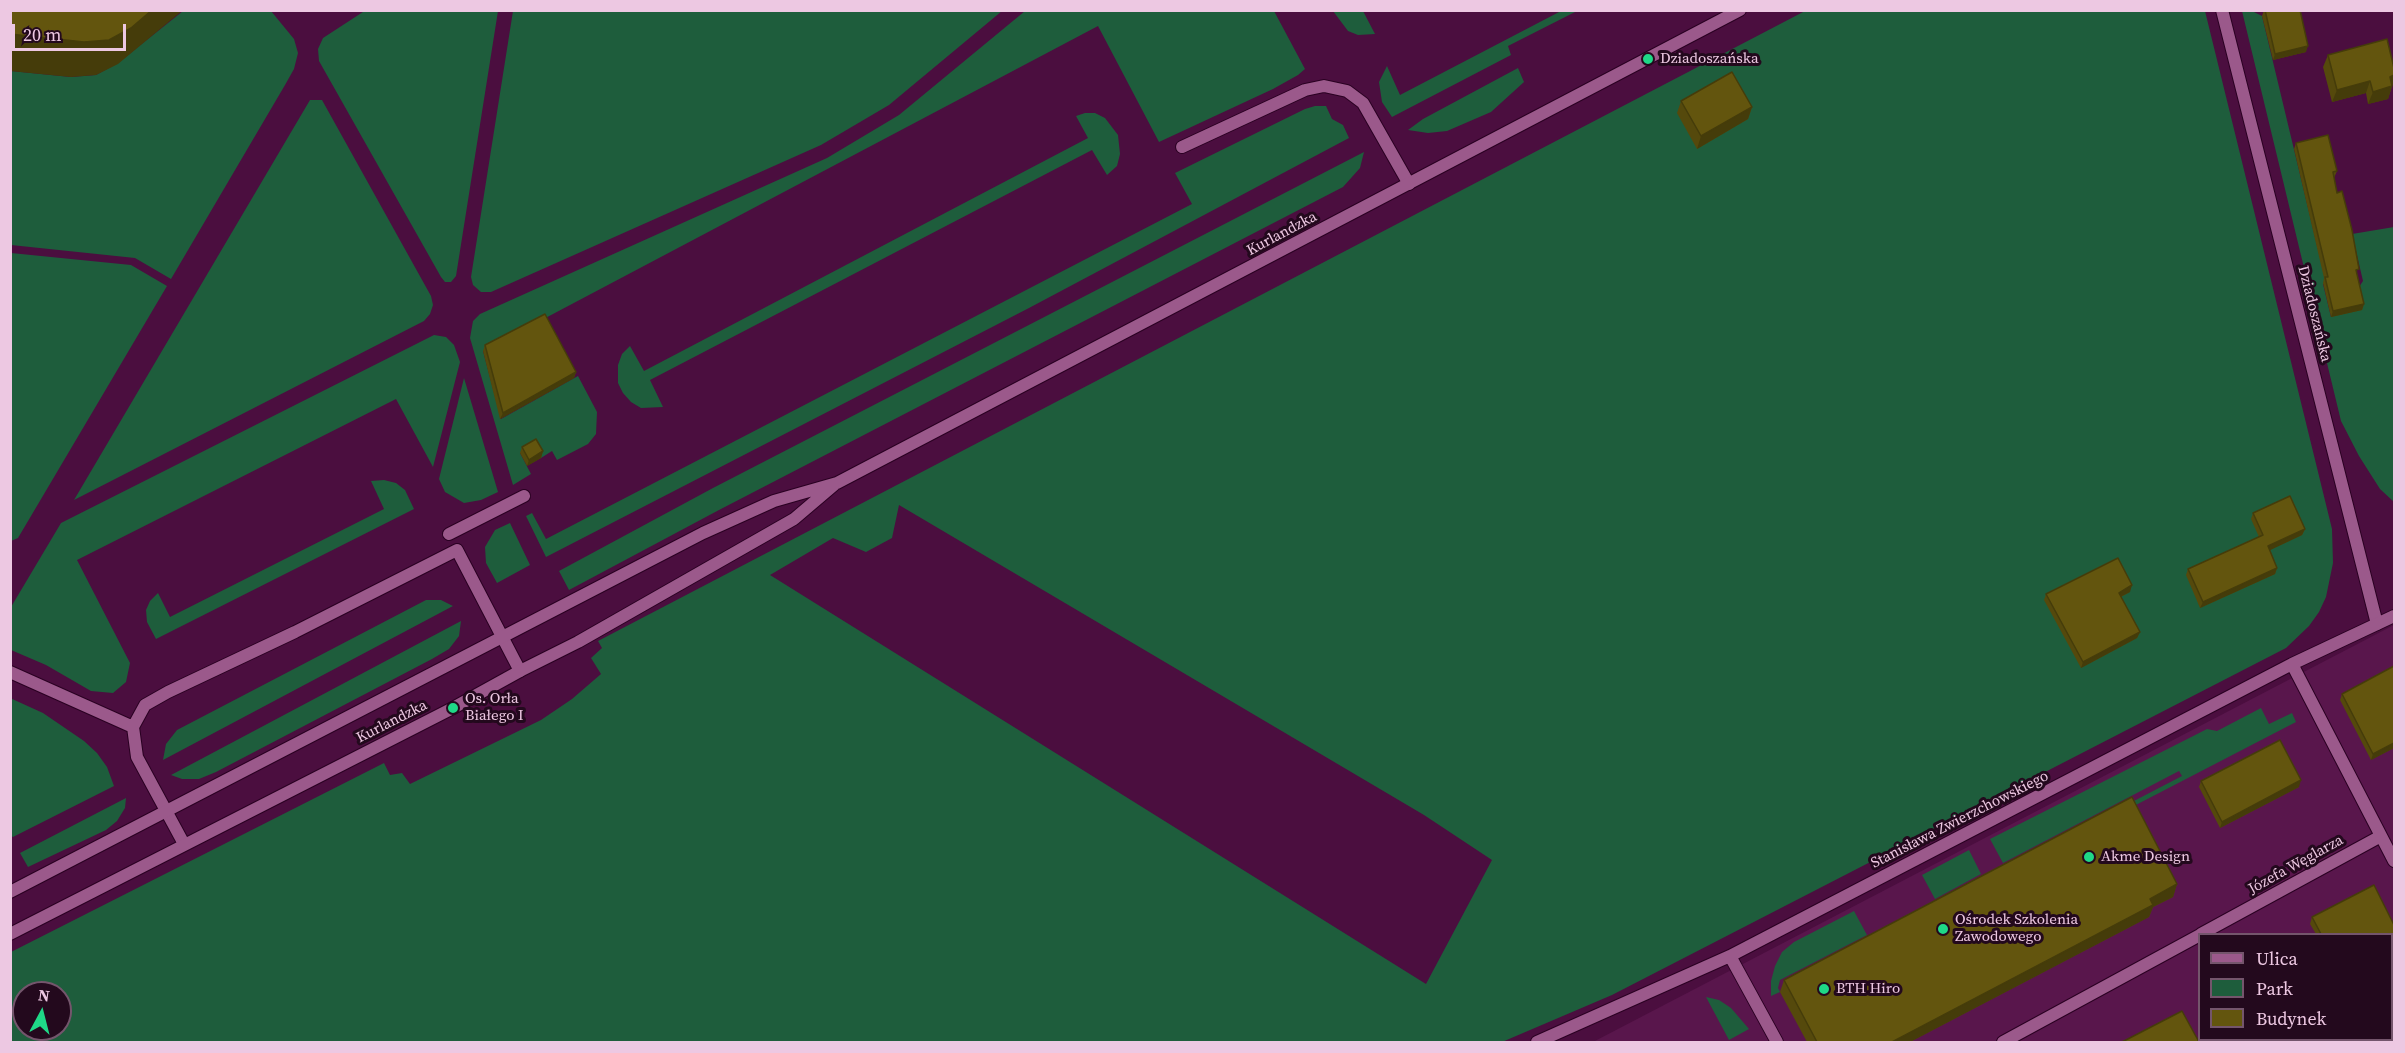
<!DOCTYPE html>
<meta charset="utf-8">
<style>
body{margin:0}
#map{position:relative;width:2405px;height:1053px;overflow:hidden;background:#4b0e3f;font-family:"Source Serif 4",serif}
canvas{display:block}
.frame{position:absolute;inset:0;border:12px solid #edc8e2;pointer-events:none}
.legend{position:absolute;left:2198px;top:933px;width:195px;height:108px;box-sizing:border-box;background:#23091d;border:2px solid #74556c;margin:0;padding:8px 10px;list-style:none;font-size:18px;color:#edc8e2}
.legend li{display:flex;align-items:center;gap:12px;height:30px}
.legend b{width:30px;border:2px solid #74556c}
.north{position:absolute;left:12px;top:981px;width:60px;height:60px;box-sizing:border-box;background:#23091d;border:2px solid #74556c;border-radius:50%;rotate:7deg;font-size:16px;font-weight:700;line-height:24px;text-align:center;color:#edc8e2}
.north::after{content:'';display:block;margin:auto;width:21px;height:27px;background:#1fd887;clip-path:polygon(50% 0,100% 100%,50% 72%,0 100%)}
.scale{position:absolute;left:12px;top:24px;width:114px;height:27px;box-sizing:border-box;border:3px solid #edc8e2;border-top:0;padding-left:8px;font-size:18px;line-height:21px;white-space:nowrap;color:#edc8e2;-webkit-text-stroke:4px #23091d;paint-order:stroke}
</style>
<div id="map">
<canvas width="2405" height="1053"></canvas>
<div class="frame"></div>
<ul class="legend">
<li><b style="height:8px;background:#9b598b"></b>Ulica</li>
<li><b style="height:16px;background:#1e5d3c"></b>Park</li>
<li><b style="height:16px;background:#63550e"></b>Budynek</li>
</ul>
<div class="north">N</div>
<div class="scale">20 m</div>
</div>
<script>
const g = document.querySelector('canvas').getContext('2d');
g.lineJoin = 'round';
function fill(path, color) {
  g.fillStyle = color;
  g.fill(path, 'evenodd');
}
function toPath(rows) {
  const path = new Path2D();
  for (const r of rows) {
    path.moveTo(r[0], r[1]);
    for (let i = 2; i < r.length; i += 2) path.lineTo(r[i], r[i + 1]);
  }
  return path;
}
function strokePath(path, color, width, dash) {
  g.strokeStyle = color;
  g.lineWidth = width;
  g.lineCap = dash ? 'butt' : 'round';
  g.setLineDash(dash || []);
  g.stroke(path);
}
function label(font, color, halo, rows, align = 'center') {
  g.font = font + ' "Source Serif 4",serif';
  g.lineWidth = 6;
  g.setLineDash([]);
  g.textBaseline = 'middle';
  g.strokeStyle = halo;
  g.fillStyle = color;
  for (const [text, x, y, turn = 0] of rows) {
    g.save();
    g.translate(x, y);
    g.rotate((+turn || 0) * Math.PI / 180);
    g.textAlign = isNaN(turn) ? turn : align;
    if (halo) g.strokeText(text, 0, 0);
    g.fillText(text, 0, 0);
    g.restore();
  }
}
const built = toPath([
 [2394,625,2394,1042,1593,1042],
 [2200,934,2392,934,2392,1040,2200,1040]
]);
const green = toPath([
 [366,10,498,11,456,276,451,282,445,282,441,277,319,61,318,49,323,38],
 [183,11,271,11,294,39,298,53,294,69,285,85,171,279,135,258,11,245,11,71,71,77,96,75,118,63],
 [513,11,513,10,1002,11,889,105,821,145,491,292,481,292,473,285,471,277],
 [1025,11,1274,11,1305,69,1298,75,1273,89,1159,142,1098,26,483,351,501,419,578,376,597,412,596,434,588,444,557,460,552,451,541,458,520,453,531,474,513,485,470,338,473,321,480,314,827,158,899,115],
 [1333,11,1363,11,1375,34,1358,35,1348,31],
 [1561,11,1577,11,1508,46,1511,55,1392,117,1382,102,1379,82,1387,66,1400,95],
 [1805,11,2205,11,2332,529,2333,563,2326,597,2319,612,2309,626,2286,648,1612,995,1502,1042,11,1042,11,952,384,763,390,775,402,773,410,784,541,720,572,699,601,674,591,658,602,648,598,641],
 [899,505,1424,815,1492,860,1426,984,770,575,833,538,866,552,892,538],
 [24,993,60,993,60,1029,24,1029],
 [2242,11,2254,11,2254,12,2262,16,2326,283,2323,284,2331,317,2357,290,2363,281,2352,234,2394,227,2394,502,2380,489,2359,456,2341,421],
 [1518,68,1524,82,1491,112,1447,131,1428,133,1408,130,1423,119],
 [310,100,322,100,431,296,433,305,430,314,424,321,74,500],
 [1315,106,1326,106,1332,119,1343,125,1349,138,1029,308,546,557,526,516,532,513,546,539,1192,204,1175,173,1305,109],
 [1085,113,1095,113,1105,118,1118,135,1120,154,1117,166,1107,175,1092,150,650,380,663,407,641,408,631,402,623,393,618,383,618,365,622,354,630,346,644,371,1088,138,1076,116],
 [1364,152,1360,168,1343,187,719,510,569,590,559,571,713,488],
 [11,253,131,265,167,286,18,538,11,541],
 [434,335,446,337,454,345,460,362,433,467,396,399,77,560,130,663,126,682,113,693,91,691,46,665,11,650,11,607,61,523],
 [464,378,498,492,481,500,464,503,445,492,439,479],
 [384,480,396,483,405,490,414,509,156,639,147,622,146,610,150,601,158,593,170,617,384,509,371,481],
 [510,523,530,565,497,583,486,563,485,547,495,530],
 [426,600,441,600,453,606,163,760,166,744,177,730],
 [461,621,459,636,449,649,432,659,216,772,199,779,182,779,171,775],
 [10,698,43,713,84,741,97,753,107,767,114,786,13,837,10,835],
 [2261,708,2269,724,2292,713,2296,722,2105,821,2103,817,2182,776,2179,771,2003,863,1990,839,2207,729,2217,731],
 [126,798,125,808,117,821,106,830,28,867,20,853],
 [1969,850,1981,874,1935,899,1922,875],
 [1854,911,1867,935,1780,980,1778,988,1780,992,1771,996,1771,981,1775,966,1782,952,1794,942],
 [1706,997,1719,1000,1731,1008,1749,1029,1729,1040]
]);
const lane = toPath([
 [2222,10,2377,624],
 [1182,147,1305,90,1324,86,1347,91,1363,103,1409,184],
 [449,534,524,496],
 [10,672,133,727],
 [184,844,137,757,133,727,145,705,168,692,295,632,457,550,520,671]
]);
const street = toPath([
 [2292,664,2394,861],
 [10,892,703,533,774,501,837,483,1740,10],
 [10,934,453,708,520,671,578,642,794,519,834,485],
 [2201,934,2381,836],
 [1730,956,1777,1042],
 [1537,1042,1730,956,2292,664,2394,616],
 [2003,1042,2200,935]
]);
const wall = toPath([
 [2264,10,2306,52,2273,60,2262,16],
 [2328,55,2394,80,2388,99,2368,104,2366,93,2332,102,2323,67],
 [1681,101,1752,107,1748,119,1697,149,1677,113],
 [2296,143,2337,171,2334,178,2364,304,2362,310,2331,317,2323,283,2324,278,2294,149],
 [485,345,576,372,574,378,500,419,483,351],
 [522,447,543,451,541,458,527,466,520,453],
 [2253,513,2305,529,2302,535,2270,550,2277,568,2275,574,2200,608,2186,575,2188,569,2259,537,2251,519],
 [2130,592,2121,597,2140,632,2137,638,2081,668,2044,600,2046,594],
 [2342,694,2394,748,2371,760,2340,700],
 [2201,781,2299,787,2220,828,2199,787],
 [2177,884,2173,897,2153,907,2149,917,1910,1042,1807,1042,1780,992,1784,980],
 [2312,917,2394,925,2394,1019,2391,1020,2391,934,2316,934,2310,924]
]);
const shadedWall = toPath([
 [152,10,183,10,118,64,96,75,71,77,10,71,10,34],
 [2308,46,2306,52,2273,60,2275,54],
 [2394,75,2394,80,2388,99,2368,104,2373,92,2390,77],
 [2370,81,2366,93,2332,102,2337,90],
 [1752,107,1748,119,1697,149,1701,136],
 [2364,304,2362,310,2331,317,2333,311],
 [576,372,574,378,500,419,503,413],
 [543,451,541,458,527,466,529,460],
 [2305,529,2302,535,2266,552,2268,546],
 [2277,568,2275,574,2200,608,2203,602],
 [2132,585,2130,592,2116,599,2119,593],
 [2140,632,2137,638,2081,668,2083,662],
 [2394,743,2394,748,2371,760,2373,754],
 [2301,780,2299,787,2220,828,2222,822],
 [2177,884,2173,897,2153,907,2149,917,1910,1042,1892,1042],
 [2394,1014,2394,1019,2391,1020,2391,1015]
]);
const building = toPath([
 [10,10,152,10,131,28,109,40,84,42,10,34,10,10],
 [2265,10,2300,10,2308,46,2275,54,2265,10],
 [2387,39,2394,68,2394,75,2390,77,2392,86,2373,92,2370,81,2337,90,2328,55,2387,39],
 [1732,72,1752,107,1701,136,1681,101,1732,72],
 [2328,135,2337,171,2333,172,2337,193,2342,191,2352,230,2359,269,2356,270,2364,304,2333,311,2325,277,2328,277,2296,143,2328,135],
 [545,314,576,372,503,413,485,345,545,314],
 [536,439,543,451,529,460,522,447,536,439],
 [2290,496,2305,529,2268,546,2277,568,2203,602,2188,569,2263,535,2253,513,2290,496],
 [2118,558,2132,585,2119,593,2140,632,2083,662,2046,594,2118,558],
 [2394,666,2394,743,2373,754,2342,694,2394,666],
 [2280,740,2301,780,2222,822,2201,781,2280,740],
 [2132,797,2177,884,2150,899,2153,905,1892,1042,1817,1042,1784,980,2132,797],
 [2374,885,2394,925,2394,1014,2391,1015,2391,934,2321,934,2312,917,2374,885],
 [2182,1011,2199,1042,2122,1042,2182,1011]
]);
const markers = [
 [1648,59,6,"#1fd887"],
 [453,708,6,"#1fd887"],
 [2089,857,6,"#1fd887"],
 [1943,929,6,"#1fd887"],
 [1824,989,6,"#1fd887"]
];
const poiNames = [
 ["Dziadoszańska",1660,59],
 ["Os. Orła",465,699],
 ["Białego I",465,716],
 ["Akme Design",2101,857],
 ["Ośrodek Szkolenia",1955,920],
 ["Zawodowego",1955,937],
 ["BTH Hiro",1836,989]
];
const streetNames = [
 ["Kurlandzka",1282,234,-28],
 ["Dziadoszańska",2314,314,76],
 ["Kurlandzka",392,722,-27],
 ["Stanisława Zwierzchowskiego",1960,820,-27],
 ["Józefa Węglarza",2296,865,-29]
];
fill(built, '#59164c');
fill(green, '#1e5d3c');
strokePath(lane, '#2a0022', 14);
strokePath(street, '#2a0022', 14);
strokePath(lane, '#9b598b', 12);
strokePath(street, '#9b598b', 12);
fill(wall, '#55490c');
fill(shadedWall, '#453c0a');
fill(building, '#63550e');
strokePath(building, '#453c0a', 1.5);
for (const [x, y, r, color] of markers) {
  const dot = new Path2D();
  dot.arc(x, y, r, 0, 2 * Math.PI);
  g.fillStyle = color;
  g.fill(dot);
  strokePath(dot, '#23091d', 2);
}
label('15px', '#edc8e2', '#23091d', poiNames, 'left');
label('15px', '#edc8e2', '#23091d', streetNames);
</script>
